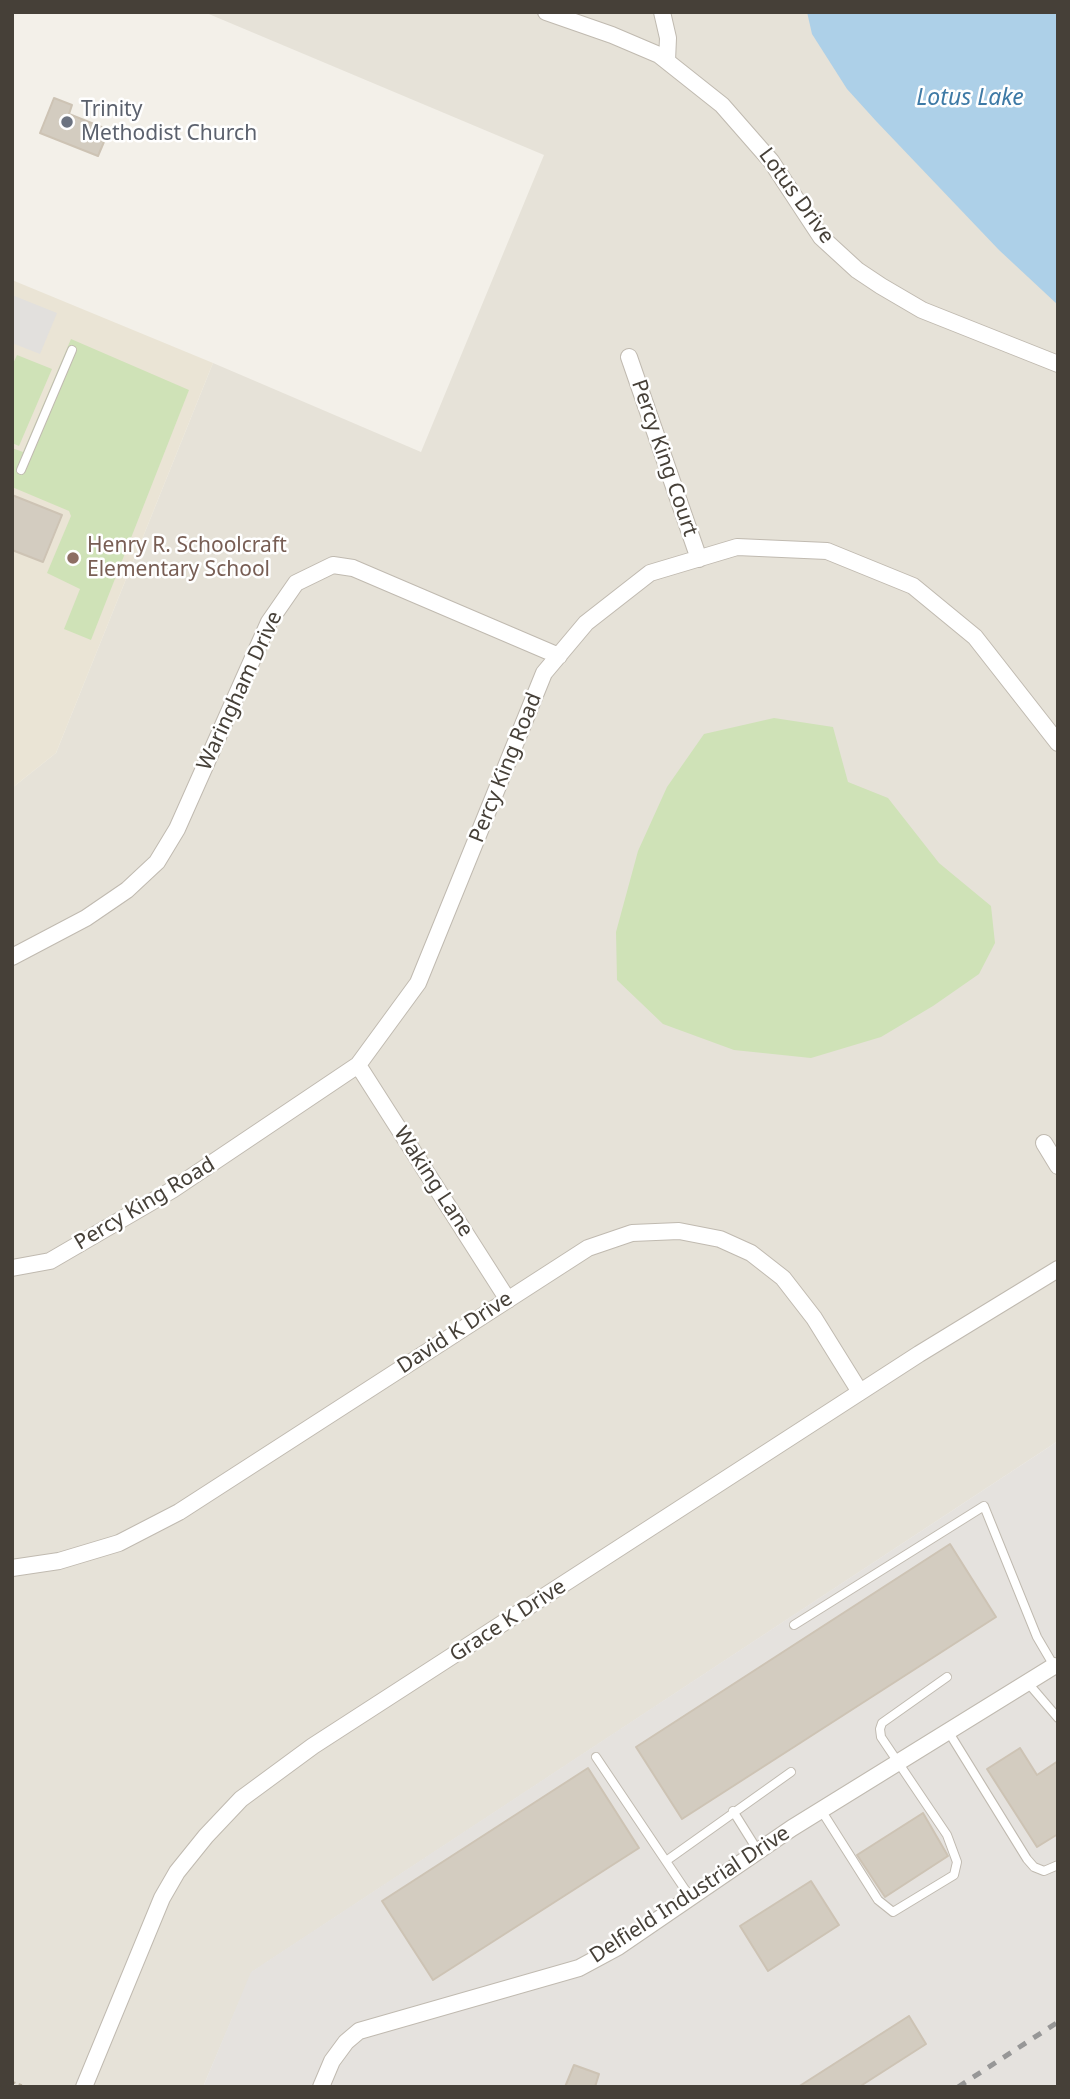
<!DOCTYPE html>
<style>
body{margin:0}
#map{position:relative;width:1070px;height:2099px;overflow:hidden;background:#f3f0e9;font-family:"Noto Sans",sans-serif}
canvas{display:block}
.frame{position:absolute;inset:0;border:14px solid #464038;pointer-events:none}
</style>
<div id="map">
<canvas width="1070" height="2099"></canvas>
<div class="frame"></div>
</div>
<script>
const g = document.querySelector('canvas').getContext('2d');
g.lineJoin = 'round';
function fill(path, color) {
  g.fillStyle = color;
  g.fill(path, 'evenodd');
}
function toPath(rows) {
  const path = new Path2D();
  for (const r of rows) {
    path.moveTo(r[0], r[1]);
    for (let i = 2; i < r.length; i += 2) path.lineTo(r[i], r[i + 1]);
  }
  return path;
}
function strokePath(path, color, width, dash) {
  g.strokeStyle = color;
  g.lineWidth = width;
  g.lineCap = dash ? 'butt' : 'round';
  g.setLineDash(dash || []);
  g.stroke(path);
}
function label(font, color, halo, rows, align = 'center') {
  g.font = font + ' "Noto Sans",sans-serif';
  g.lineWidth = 5;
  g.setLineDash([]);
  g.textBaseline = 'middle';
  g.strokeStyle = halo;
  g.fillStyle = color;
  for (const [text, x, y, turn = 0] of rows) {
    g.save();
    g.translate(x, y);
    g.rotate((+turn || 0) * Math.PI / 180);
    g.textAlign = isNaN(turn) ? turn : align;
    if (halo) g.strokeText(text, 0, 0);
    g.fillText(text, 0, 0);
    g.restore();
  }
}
const residential = toPath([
 [204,12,1058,12,1058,1441,252,1972,203,2087,21,2087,12,2083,12,788,56,753,213,363,421,452,544,155]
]);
const industrial = toPath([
 [1058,1441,1058,2087,203,2087,251,1972]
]);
const education = toPath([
 [12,280,213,363,56,753,12,788]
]);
const green = toPath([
 [71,339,189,390,91,640,64,629,80,589,47,573,71,516,69,511,12,487,12,448,23,452],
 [17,355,52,369,19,446,12,443,12,366],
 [774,718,833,727,848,782,888,798,939,863,991,906,995,943,979,974,933,1006,881,1037,811,1058,734,1050,663,1024,617,980,616,932,638,851,667,787,704,734]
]);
const parking = toPath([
 [12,295,57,313,40,354,12,343]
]);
const water = toPath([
 [807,12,1058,12,1058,305,999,250,876,121,847,89,812,34]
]);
const building = toPath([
 [54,98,72,105,69,114,109,130,98,156,40,133,54,98],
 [12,495,62,515,43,562,12,550,12,495],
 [950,1544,996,1617,682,1819,636,1747,950,1544],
 [1020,1748,1037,1775,1058,1761,1058,1834,1037,1847,987,1769,1020,1748],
 [588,1768,639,1848,433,1980,382,1901,588,1768],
 [923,1813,948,1856,885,1897,857,1855,923,1813],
 [811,1881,839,1925,768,1971,740,1926,811,1881],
 [909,2016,926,2044,859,2087,798,2087,909,2016],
 [574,2065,599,2074,595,2087,565,2087,574,2065]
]);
const path = toPath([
 [12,2082,26,2087]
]);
const service = toPath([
 [21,470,72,350],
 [794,1625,984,1506,1037,1637,1054,1666],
 [1028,1683,1058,1718],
 [948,1731,1027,1859,1034,1867,1044,1871,1058,1865],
 [596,1757,690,1897],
 [821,1810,878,1900,893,1912,954,1875,957,1862,947,1835,881,1737,880,1729,882,1723,947,1677],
 [733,1811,758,1851],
 [666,1861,791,1772]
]);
const minor = toPath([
 [546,12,612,35,659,55,722,105,771,161,821,237,857,270,881,286,922,310,1058,364],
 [662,12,668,38,667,61],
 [629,357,699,559],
 [12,957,86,918,127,890,157,862,177,829,269,622,296,583,333,565,353,568,559,656],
 [358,1065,508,1300],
 [1044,1143,1058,1166],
 [12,1268,50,1261,172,1190,358,1065,418,983,544,673,586,623,650,573,737,547,827,551,913,586,975,637,1058,743],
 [12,1568,59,1561,119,1543,179,1512,588,1248,632,1233,679,1231,720,1239,751,1253,783,1278,814,1318,860,1392],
 [84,2087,162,1898,177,1872,206,1836,241,1799,313,1746,919,1354,1058,1269],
 [321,2087,332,2061,346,2042,359,2031,579,1968,618,1947,792,1828,1054,1666]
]);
const rail = toPath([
 [958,2087,1058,2022]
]);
const markers = [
 [67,122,7,"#6b7280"],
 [73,558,7,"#8d6e63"]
];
const worshipNames = [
 ["Trinity",81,110],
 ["Methodist Church",81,134]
];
const streetNames = [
 ["Lotus Drive",796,196,54],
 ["Percy King Court",664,458,71],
 ["Waringham Drive",240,691,-65],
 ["Percy King Road",506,768,-68],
 ["Waking Lane",433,1182,57],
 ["Percy King Road",145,1204,-31],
 ["David K Drive",455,1333,-33],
 ["Grace K Drive",508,1621,-33],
 ["Delfield Industrial Drive",690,1895,-33]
];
const educationNames = [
 ["Henry R. Schoolcraft",87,546],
 ["Elementary School",87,570]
];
const waterNames = [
 ["Lotus Lake",970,98]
];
fill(residential, '#e6e2d8');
fill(industrial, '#e5e2de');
fill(education, '#eae4d5');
fill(green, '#cfe2b7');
fill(parking, '#e2e0dd');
fill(water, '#add0e8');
fill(building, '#d3ccc0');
strokePath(building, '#cdc3b4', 2);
strokePath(service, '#c0bab0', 10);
strokePath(minor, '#c0bab0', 18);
strokePath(path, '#bdb3a0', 2.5, [3.5, 3.5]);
strokePath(service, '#fff', 8);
strokePath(minor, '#fff', 16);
strokePath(rail, '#979797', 5, [9, 9]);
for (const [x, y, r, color] of markers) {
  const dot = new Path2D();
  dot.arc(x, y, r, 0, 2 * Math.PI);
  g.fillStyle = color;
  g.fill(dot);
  strokePath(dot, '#fff', 2.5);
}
label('21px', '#5b616d', '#fff', worshipNames, 'left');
label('21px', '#464038', '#fff', streetNames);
label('21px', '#785e54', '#fff', educationNames, 'left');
label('italic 23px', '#3e7aa6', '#fff', waterNames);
</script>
